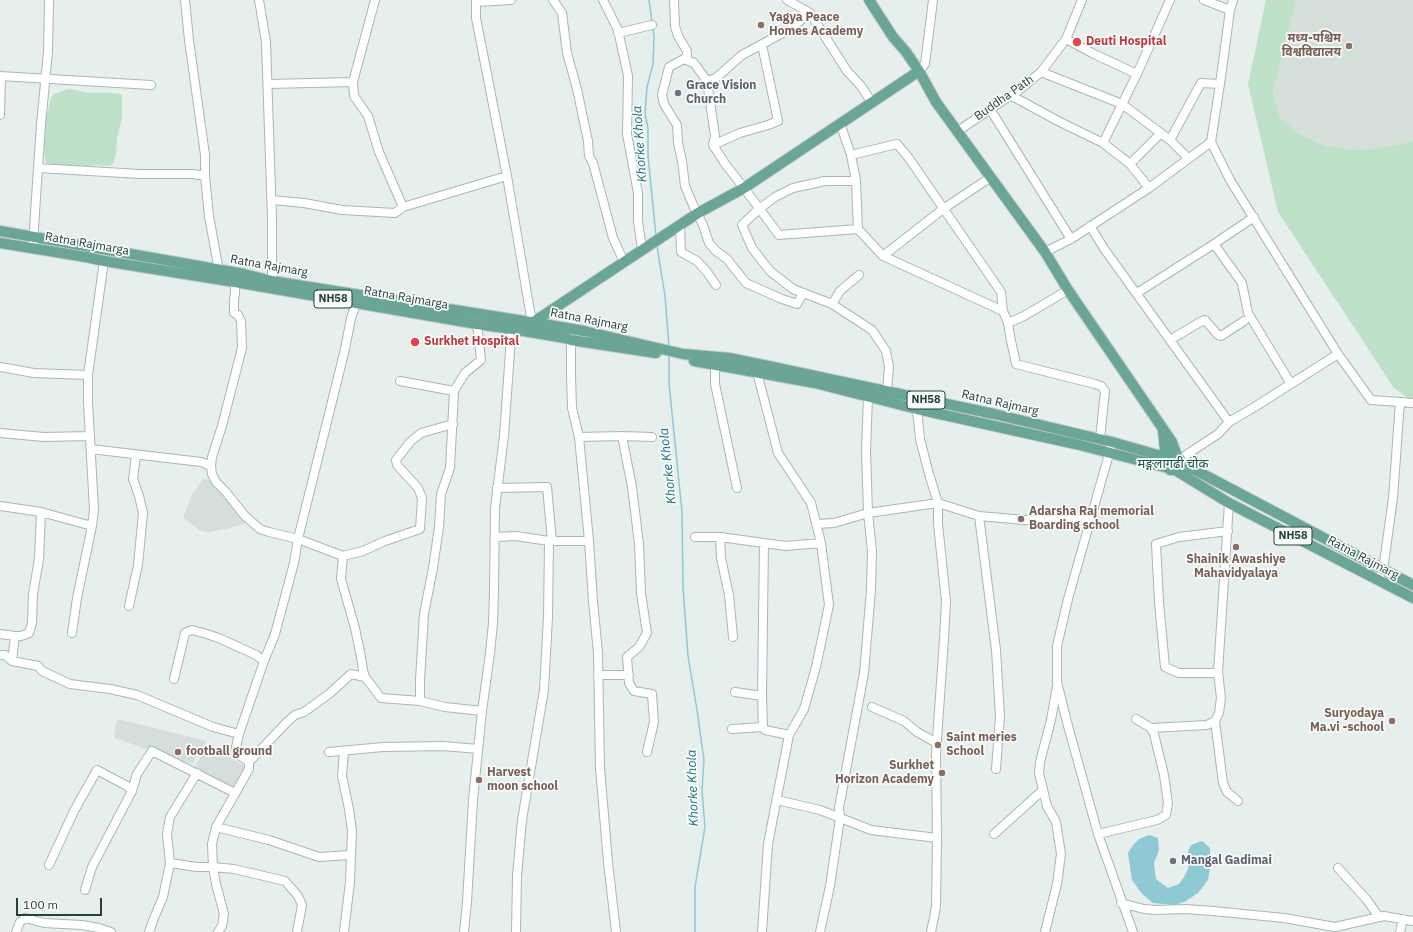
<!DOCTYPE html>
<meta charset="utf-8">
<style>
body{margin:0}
#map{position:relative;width:1413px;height:932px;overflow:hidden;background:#e6efeb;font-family:"IBM Plex Sans",sans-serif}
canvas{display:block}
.scale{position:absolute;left:16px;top:898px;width:86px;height:18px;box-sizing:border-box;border:2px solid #24423a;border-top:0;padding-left:5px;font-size:12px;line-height:14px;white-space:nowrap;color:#24423a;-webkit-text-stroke:3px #f7fbf9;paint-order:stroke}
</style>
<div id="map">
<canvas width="1413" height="932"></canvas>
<div class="scale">100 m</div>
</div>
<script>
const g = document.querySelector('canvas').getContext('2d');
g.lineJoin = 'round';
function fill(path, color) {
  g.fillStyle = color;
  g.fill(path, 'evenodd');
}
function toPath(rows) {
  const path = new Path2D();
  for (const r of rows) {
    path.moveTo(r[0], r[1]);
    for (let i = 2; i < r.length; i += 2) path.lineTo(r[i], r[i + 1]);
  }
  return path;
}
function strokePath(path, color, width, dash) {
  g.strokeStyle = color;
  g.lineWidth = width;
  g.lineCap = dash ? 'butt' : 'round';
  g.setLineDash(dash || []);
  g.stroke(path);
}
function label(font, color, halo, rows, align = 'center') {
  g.font = font + ' "IBM Plex Sans","Noto Sans Devanagari",sans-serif';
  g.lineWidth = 3.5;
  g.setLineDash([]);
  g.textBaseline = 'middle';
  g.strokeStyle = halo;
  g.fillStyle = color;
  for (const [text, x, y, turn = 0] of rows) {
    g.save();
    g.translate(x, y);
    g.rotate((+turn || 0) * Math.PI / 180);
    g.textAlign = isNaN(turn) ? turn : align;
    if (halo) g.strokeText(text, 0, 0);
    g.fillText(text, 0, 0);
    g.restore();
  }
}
const built = toPath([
 [1296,0,1413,0,1413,141,1385,148,1355,150,1325,146,1298,133,1280,118,1273,92],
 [203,479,209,480,220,491,246,523,226,529,208,532,199,530,183,517,192,495],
 [117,719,207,741,192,764,114,738],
 [208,744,246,767,231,789,193,769]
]);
const green = toPath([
 [1266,0,1296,0,1273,92,1280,118,1298,133,1325,146,1355,150,1384,148,1413,141,1413,402,1394,388,1278,212,1248,84],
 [69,89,89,93,117,93,122,95,122,118,117,138,116,154,113,164,109,166,98,165,63,168,49,165,45,161,44,146,46,119,51,98,54,94]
]);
const water = toPath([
 [1149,835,1158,838,1159,850,1154,863,1156,879,1168,888,1179,884,1184,877,1188,869,1188,852,1191,845,1202,841,1210,848,1210,867,1208,880,1198,893,1186,901,1175,905,1153,903,1142,894,1132,880,1128,853,1133,845,1139,839]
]);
const stream = toPath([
 [649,0,652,22],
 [653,28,654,37,653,64,647,87,645,113,648,128,648,156,656,236],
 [657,246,665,296,669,347],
 [669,355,669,383,682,512,683,587,688,656,697,710,704,760,702,791,705,827,695,887,695,932]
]);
const minor = toPath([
 [185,0,189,40,205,155,205,176,209,216,219,271],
 [259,0,266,42,272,219,272,281],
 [375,0,353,82,354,96,368,116,379,152,403,207,507,176],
 [476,0,476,18,507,176,532,323],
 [553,0,562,13,567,53,577,89,588,141,589,156,593,163,613,238,624,262],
 [603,0,618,30,628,76,627,134,638,193,638,221,642,249],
 [674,0,675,26,678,36,687,51,687,56,684,59,669,67,662,95,664,104,677,125,678,143,682,161,685,186,693,205,703,225,709,243,716,251,727,259,746,283,782,299,797,304,803,293],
 [787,0,810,13,847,71,861,86,872,103],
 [1204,0,1230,10],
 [1233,0,1230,10,1220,84,1211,142,1230,180,1338,354,1371,400,1400,402,1393,498,1383,570,1378,580],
 [476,2,511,0],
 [618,33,652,25],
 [1066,39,1094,54,1137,74],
 [684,59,694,63,707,81,715,136,713,145,726,165,744,188,779,235,858,229],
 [919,71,925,64,933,0],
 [1041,72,1122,104,1170,140,1185,155,1187,159],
 [0,76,151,85],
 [707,81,716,78,742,55,790,29,810,13],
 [268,84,353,82],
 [1012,96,1060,122,1103,143,1130,164,1149,188],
 [990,109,1071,239],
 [0,115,1,76],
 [840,123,851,155,897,144,908,157,1001,292,1003,311,1008,323,1010,336,1016,364,1095,384,1101,386,1105,391,1100,439],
 [958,131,1005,99,1012,96,1041,72,1066,39,1082,0],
 [1170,140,1201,83,1220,84],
 [1103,143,1137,74,1170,0],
 [713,145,740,133,768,125,778,121,762,45],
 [851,155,856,181,858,229,883,256,1003,311],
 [1130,164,1161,133],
 [38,168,140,174,193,174,205,176],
 [856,181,825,181,793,188,775,197,759,209,742,225,752,248,770,271,793,289,832,304,872,330,886,351,889,367,887,391],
 [272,200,304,203,342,210,395,213,403,207],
 [680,225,681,252,697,261,707,272,716,285],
 [1090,226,1105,250,1229,422],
 [33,242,41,124,48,52,49,0],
 [1214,244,1242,283,1248,313,1291,384],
 [1045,252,1071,239,1149,188,1211,142],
 [883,256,943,209,991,177],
 [104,261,88,375,88,402,94,510,92,526,41,512,39,559,33,594,32,623,29,633,21,636,15,636,12,661,38,666,42,671,70,684,110,689,137,695,213,727,239,734],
 [1137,293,1214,244,1254,217],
 [832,304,840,291,859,275],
 [1008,323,1024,316,1068,290],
 [571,340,571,375,572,408,579,437,589,541,593,601,598,653,600,768,608,862,616,932],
 [1170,340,1202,321,1205,320,1218,335,1221,336,1244,321],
 [715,364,715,384,737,488],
 [0,367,34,373,88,375],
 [757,372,778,453,811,503,821,543,829,605,816,667,804,709,789,735,768,844,762,932],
 [400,381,454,391],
 [1400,402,1413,403],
 [917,409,920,439,929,474,938,503,938,524,946,601,944,639,936,754,937,838,936,907,931,932],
 [0,433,44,437,90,436],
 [622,436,632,487,639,544,641,593,647,633,639,647,627,657,629,683,634,691,652,694,654,722,647,752],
 [579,437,622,436,652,437],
 [1111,447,1068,599,1057,646,1057,682,1068,726,1098,834,1133,932],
 [91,449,201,462,211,466,212,474,216,482,226,492,245,516,260,529,269,532,298,539,343,556,341,579,355,628,361,657,363,670,365,677],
 [1180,459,1218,434,1229,422,1253,408,1338,354],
 [211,466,212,457,222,426,242,348,241,321,238,315,234,313,234,300,235,293,235,282],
 [497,488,547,487,552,541],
 [1229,503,1218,672,1221,698,1219,713,1215,721,1223,783,1227,792,1238,801],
 [0,506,41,512],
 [979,516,996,650,1000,716,996,769],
 [817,524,834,523,868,513,938,503,979,516,1025,520,1091,520],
 [495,537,516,536,549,541,589,541],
 [695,537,720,537,786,546,821,543],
 [720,537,721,558,729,595,733,637],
 [764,543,762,696,763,727,765,730,789,735],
 [343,556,363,551,385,541,420,529,422,498,418,488,397,465,396,460,410,442,421,433,453,424],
 [129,606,138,565,143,513,139,496,133,479,136,455],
 [72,633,77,598,92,526],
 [0,634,15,636],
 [0,655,5,655,12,661],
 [1218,672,1214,673,1179,673,1165,667,1159,602,1156,544,1179,537,1228,531],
 [598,675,629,675],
 [174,679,185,633,189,631,192,630,207,634,221,639,256,655,264,661],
 [735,692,762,696],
 [420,701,420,680,424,614,433,568,439,527,441,494,450,468,454,391,465,373,481,360,477,324],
 [872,707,904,721,917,732,937,743],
 [1136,719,1151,728,1207,725,1215,721],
 [732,729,763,727],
 [344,751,342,776,349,809,352,831,350,882,344,932],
 [329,752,383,747,443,746,478,749],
 [249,762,287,722,295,715,304,712,329,694,351,674,365,677,381,698,420,701,445,707,482,711],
 [777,800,820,810,871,830,937,838],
 [216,827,269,840,319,857,350,855],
 [994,834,1043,790],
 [1098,834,1157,820,1166,815,1168,803,1164,775,1154,734,1151,728],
 [170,863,167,834,170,817,197,773],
 [49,865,74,811,97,770,127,786,132,791],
 [1338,868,1367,900,1379,917],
 [85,890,92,867,132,791,137,774,152,751,235,793],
 [1121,903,1144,909,1156,910,1185,909,1213,911,1284,918,1335,927,1384,916,1413,921],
 [16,932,20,922,25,918,44,923,82,925,99,928,111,932],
 [149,932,154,918,163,897,170,863,197,867,213,867,234,869,285,881,298,896,302,905,297,932],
 [218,932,222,926,224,914,216,884,213,867,212,844,216,827,249,769,249,762,235,752,239,734,264,661,275,634,294,563,298,539,345,349,351,318,358,299],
 [464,932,467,902,473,800,482,711,490,653,493,623,494,593,495,508,504,436,512,323],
 [516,932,517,876,522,820,544,690,548,617,549,541],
 [820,932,830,886,840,818,839,808,864,673,871,590,872,551,868,513,866,450,868,397],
 [1045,932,1057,884,1061,854,1056,822,1047,806,1039,773,1040,762,1051,720,1057,686],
 [1400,932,1403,919]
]);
const major = toPath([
 [869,0,893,37,906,52,919,71,936,102,1045,252,1068,290,1172,442,1177,456],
 [0,231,244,274,272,281,549,325,584,331,683,354,729,358,768,366,994,414,1112,442,1168,458,1173,455,1177,456,1180,459,1181,464,1179,468,1175,470],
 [0,243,86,257,104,261,235,282,477,324,512,329,565,338,571,340,656,353],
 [532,323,698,213,744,188,919,71],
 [694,361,815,383,917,409,1080,445,1168,468],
 [1163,430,1165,451,1169,457],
 [1181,464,1197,471,1413,585],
 [1170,470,1175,470,1229,503,1413,598]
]);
const markers = [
 [761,25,4,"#8d6e63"],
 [1077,42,5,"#e0444e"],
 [1349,46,4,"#8d6e63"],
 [678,93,4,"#6b7280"],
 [415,342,5,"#e0444e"],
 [1021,519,4,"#8d6e63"],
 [1236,547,4,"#8d6e63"],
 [1392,721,4,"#8d6e63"],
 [938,745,4,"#8d6e63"],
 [178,752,4,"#8d6e63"],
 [942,773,4,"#8d6e63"],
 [479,780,4,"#8d6e63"],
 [1173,861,4,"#6b7280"]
];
const shields = [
 [333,299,38],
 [926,400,38],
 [1293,536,38]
];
const shieldNames = [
 ["NH58",333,299],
 ["NH58",926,400],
 ["NH58",1293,536]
];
const educationNames = [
 ["Yagya Peace",769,18],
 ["Homes Academy",769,32],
 ["मध्य-पश्चिम",1341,39,"right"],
 ["विश्वविद्यालय",1341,53,"right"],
 ["Adarsha Raj memorial",1029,512],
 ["Boarding school",1029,526],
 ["Shainik Awashiye",1236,560,"center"],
 ["Mahavidyalaya",1236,574,"center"],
 ["Suryodaya",1384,714,"right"],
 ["Ma.vi -school",1384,728,"right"],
 ["Saint meries",946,738],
 ["School",946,752],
 ["football ground",186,752],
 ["Surkhet",934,766,"right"],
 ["Horizon Academy",934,780,"right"],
 ["Harvest",487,773],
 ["moon school",487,787]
];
const healthNames = [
 ["Deuti Hospital",1086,42],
 ["Surkhet Hospital",424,342]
];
const worshipNames = [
 ["Grace Vision",686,86],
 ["Church",686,100],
 ["Mangal Gadimai",1181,861]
];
const streetNames = [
 ["Buddha Path",1004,98,-35],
 ["Ratna Rajmarga",87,244,10],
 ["Ratna Rajmarg",269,266,10],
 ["Ratna Rajmarga",406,298,10],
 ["Ratna Rajmarg",589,320,11],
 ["Ratna Rajmarg",1000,403,13],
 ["Ratna Rajmarg",1363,558,28]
];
const waterNames = [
 ["Khorke Khola",640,144,-94],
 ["Khorke Khola",668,466,-96],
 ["Khorke Khola",693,788,-92]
];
const neighbourhoodNames = [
 ["मङ्गलागढी चोक",1173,464]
];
fill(built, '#d4dfda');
fill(green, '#bfe0c8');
fill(water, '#8ec9d4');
strokePath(stream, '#8ec9d4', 1.5);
strokePath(minor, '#a8b8b2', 10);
strokePath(major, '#c2cac8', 12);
strokePath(minor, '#fff', 8);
strokePath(major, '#6aa596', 10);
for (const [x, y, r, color] of markers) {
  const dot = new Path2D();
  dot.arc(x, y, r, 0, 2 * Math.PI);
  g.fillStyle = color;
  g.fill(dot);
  strokePath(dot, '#f7fbf9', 1.5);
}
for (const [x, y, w] of shields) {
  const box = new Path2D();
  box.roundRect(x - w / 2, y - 9, w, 18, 3);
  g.fillStyle = '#f7fbf9';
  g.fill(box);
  strokePath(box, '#24423a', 1);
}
label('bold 11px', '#24423a', null, shieldNames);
label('bold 12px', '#785e54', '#f7fbf9', educationNames, 'left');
label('bold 12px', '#be3a42', '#f7fbf9', healthNames, 'left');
label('bold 12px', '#5b616d', '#f7fbf9', worshipNames, 'left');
label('12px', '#24423a', '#f7fbf9', streetNames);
label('italic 13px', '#1c6f80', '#f7fbf9', waterNames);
label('13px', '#1f5548', '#f7fbf9', neighbourhoodNames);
</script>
